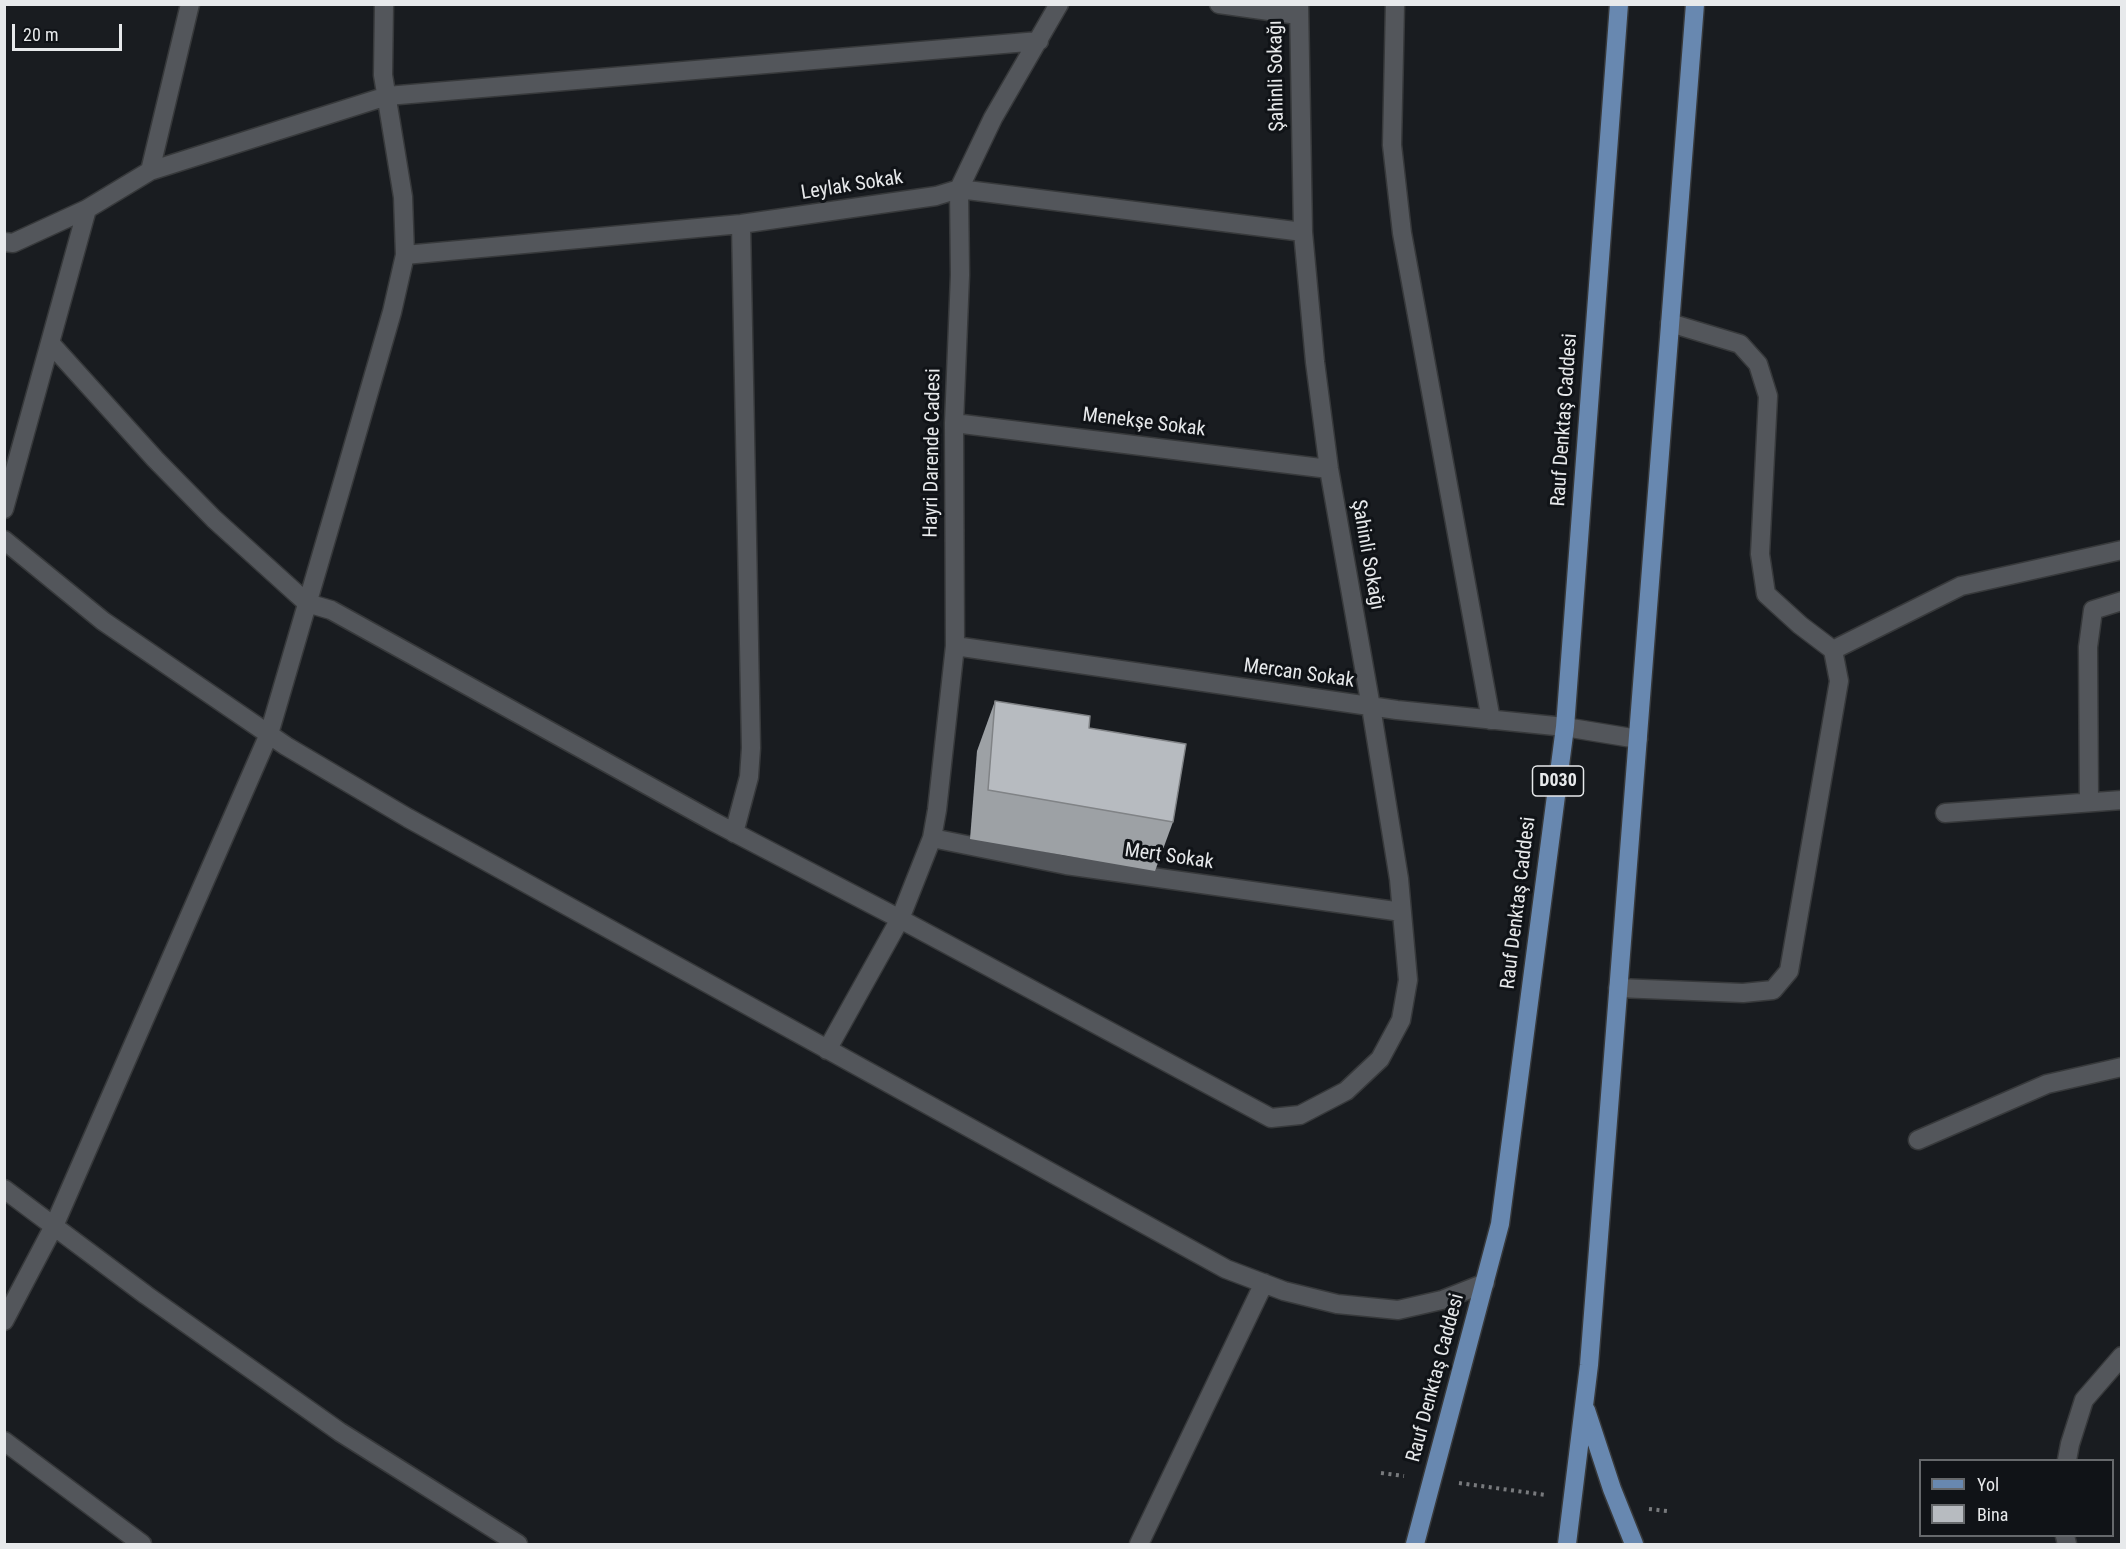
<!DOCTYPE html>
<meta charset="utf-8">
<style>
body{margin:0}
#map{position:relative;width:2126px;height:1549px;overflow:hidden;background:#191c20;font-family:"Roboto Condensed",sans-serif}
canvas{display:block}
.frame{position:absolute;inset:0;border:6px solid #e7e9eb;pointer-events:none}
.legend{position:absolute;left:1919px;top:1459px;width:195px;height:78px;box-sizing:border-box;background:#101317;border:2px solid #66696c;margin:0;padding:8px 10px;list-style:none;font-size:18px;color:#e7e9eb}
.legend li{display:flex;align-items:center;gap:12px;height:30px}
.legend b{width:30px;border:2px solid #66696c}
.scale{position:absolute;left:12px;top:24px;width:110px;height:27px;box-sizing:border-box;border:3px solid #e7e9eb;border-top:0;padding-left:8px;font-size:18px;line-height:21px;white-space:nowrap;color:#e7e9eb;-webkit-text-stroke:4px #101317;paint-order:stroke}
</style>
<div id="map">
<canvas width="2126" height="1549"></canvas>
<div class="frame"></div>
<ul class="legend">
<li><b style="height:8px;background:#6888b0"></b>Yol</li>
<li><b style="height:16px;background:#b7bbc0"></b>Bina</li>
</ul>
<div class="scale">20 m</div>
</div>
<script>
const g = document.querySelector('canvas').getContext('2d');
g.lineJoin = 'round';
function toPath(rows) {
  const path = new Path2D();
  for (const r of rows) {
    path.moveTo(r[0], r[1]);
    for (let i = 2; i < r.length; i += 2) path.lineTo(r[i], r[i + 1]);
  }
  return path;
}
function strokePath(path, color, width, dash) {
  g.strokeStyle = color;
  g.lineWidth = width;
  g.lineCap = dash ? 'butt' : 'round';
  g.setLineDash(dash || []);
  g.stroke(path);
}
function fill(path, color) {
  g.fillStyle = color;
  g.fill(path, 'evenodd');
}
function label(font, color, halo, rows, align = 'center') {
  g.font = font + ' "Roboto Condensed",sans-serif';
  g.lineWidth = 6;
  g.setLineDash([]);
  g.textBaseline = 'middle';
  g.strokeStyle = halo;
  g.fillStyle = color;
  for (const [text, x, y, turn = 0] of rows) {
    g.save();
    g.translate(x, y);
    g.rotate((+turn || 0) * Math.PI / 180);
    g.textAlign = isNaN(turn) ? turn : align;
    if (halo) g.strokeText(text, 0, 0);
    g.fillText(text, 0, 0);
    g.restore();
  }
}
const path = toPath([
 [1381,1473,1404,1476],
 [1459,1483,1546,1495],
 [1649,1509,1667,1511]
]);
const minor = toPath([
 [1219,4,1298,15],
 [1395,4,1392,145,1402,233,1491,720],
 [150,171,190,4],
 [4,242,13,243,87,209,150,171,387,96,1039,41],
 [405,255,741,224,936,196,959,189,1303,232],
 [51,344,155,459,214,519,307,603,331,610,714,822,900,919,1271,1118,1300,1115,1346,1091,1380,1059,1401,1020,1408,980,1399,879,1371,707,1329,469,1315,362,1303,232,1299,4],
 [954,423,1329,469],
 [4,509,87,209],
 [4,540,103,621,286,746,408,818,1226,1269,1284,1291,1337,1304,1398,1310,1442,1300,1485,1283],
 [955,646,1397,710,1565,727,1638,739],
 [1833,650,1961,586,2122,550],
 [2089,802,2088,647,2093,610,2122,601],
 [1945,813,2122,800],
 [734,833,749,777,751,748,741,224],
 [932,838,1066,865,1402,912],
 [1618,988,1743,993,1773,990,1789,971,1839,681,1833,650,1800,625,1766,594,1760,554,1768,396,1758,364,1740,344,1670,323],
 [827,1050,900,919,932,838,937,810,955,646,954,423,960,275,959,189,993,118,1059,4],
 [1918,1140,2047,1084,2122,1067],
 [4,1189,146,1295,340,1432,518,1544],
 [4,1321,54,1226,269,734,344,478,392,312,405,255,403,197,383,75,384,4],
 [4,1441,142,1544],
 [2067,1460,2070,1444,2084,1400,2122,1356],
 [2065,1536,2067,1544],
 [1139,1544,1264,1283]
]);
const major = toPath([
 [1586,1410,1612,1489,1634,1544],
 [1415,1544,1500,1224,1565,727,1619,4],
 [1567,1544,1589,1365,1695,4]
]);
const wall = toPath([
 [995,701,1173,822,1155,871,970,839,977,751]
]);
const building = toPath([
 [995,701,1090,716,1089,728,1186,744,1173,822,988,790,995,701]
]);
const shields = [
 [1558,781,51]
];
const shieldNames = [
 ["D030",1558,781]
];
const streetNames = [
 ["Şahinli Sokağı",1277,76,-91],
 ["Leylak Sokak",852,186,-9],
 ["Rauf Denktaş Caddesi",1565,420,-86],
 ["Menekşe Sokak",1144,423,7],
 ["Hayri Darende Cadesi",933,453,-89],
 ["Şahinli Sokağı",1367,555,80],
 ["Mercan Sokak",1299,674,8],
 ["Mert Sokak",1169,857,8],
 ["Rauf Denktaş Caddesi",1519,903,-83],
 ["Rauf Denktaş Caddesi",1436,1378,-75]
];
strokePath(minor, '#37393b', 21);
strokePath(major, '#37393b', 21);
strokePath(path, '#787a7d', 4, [3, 4.5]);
strokePath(minor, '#53565b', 18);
strokePath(major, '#6888b0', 18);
fill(wall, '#9da1a5');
fill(building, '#b7bbc0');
strokePath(building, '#808386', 1.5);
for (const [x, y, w] of shields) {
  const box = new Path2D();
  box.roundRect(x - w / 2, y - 15, w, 30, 4.5);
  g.fillStyle = '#101317';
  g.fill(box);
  strokePath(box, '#e7e9eb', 1.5);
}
label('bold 18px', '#e7e9eb', null, shieldNames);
label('20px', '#e7e9eb', '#101317', streetNames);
</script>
